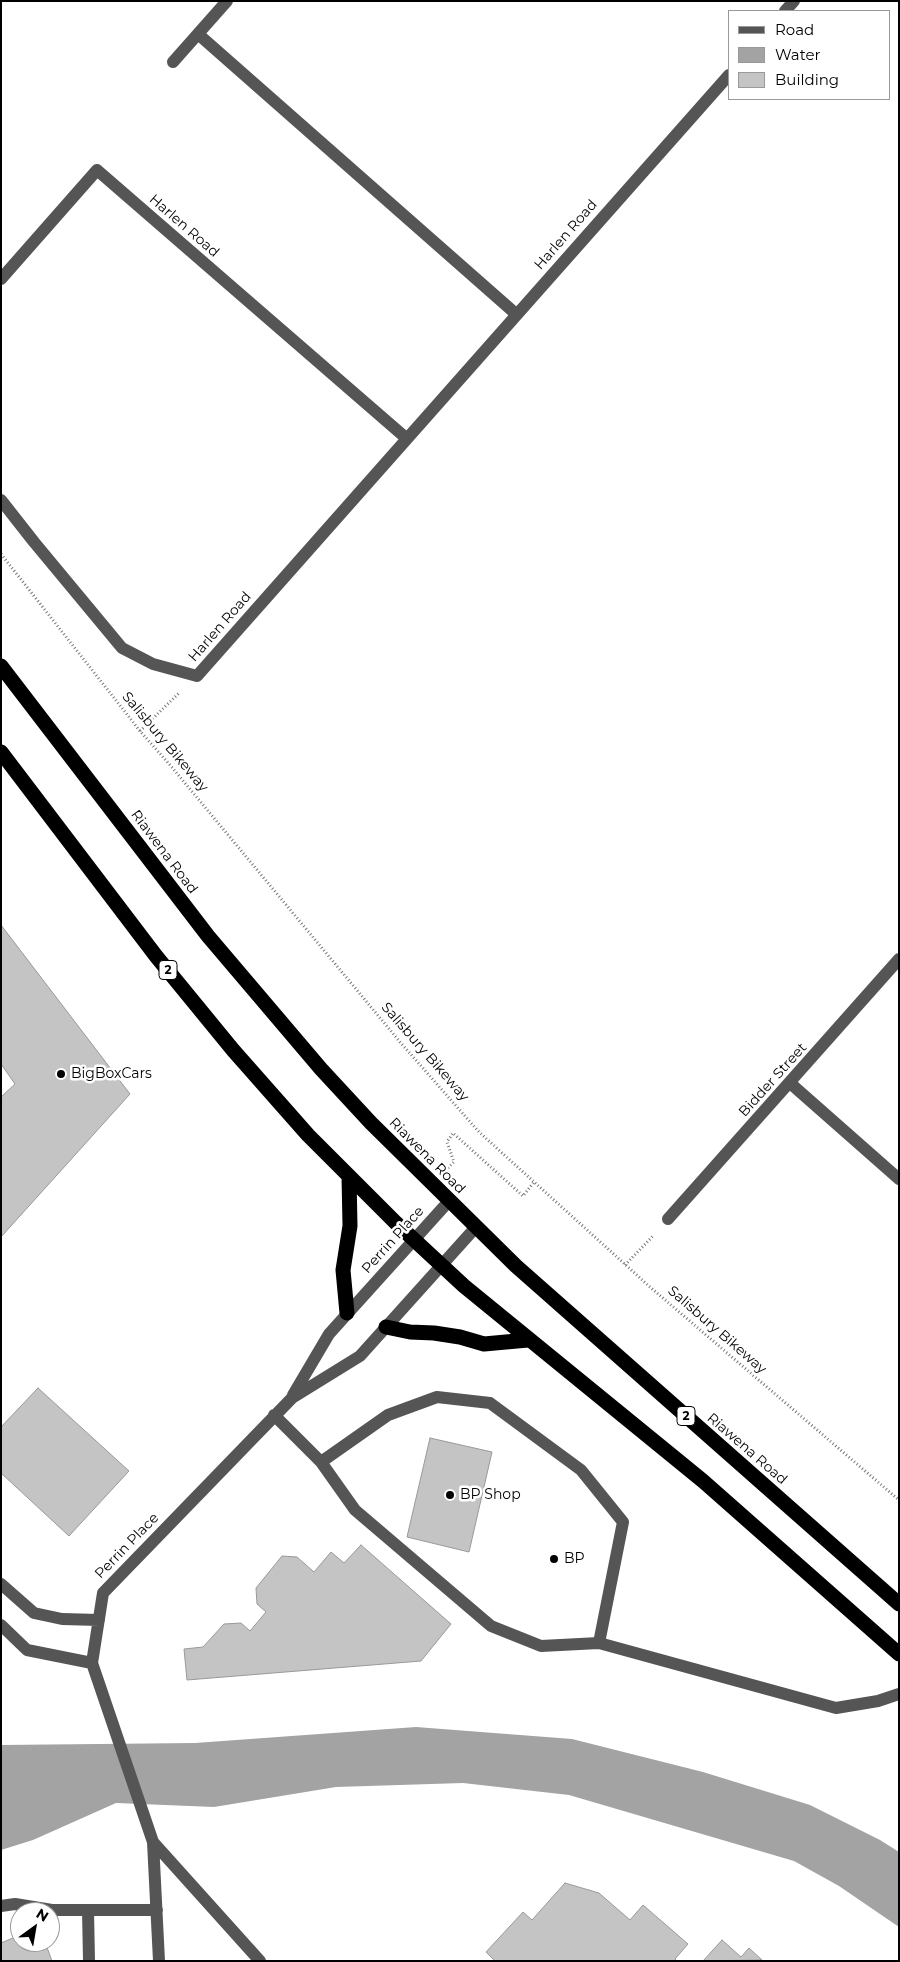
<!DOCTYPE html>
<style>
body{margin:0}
#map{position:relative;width:900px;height:1962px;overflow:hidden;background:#fff;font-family:Montserrat,sans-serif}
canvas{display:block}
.frame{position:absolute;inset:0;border:2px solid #000;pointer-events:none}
.legend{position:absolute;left:728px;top:10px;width:162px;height:90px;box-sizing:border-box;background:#fff;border:1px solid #999;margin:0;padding:6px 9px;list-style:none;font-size:15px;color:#000}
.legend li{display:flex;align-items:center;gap:10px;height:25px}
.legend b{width:25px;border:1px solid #999}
.north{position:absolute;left:10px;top:1902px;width:50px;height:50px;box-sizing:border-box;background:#fff;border:1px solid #999;border-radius:50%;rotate:32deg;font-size:14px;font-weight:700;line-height:20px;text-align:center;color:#000}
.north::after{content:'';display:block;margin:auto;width:18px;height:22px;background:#000;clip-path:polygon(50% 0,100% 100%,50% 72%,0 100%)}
</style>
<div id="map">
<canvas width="900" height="1962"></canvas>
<div class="frame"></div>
<ul class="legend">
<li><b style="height:6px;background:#555"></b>Road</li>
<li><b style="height:14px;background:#a3a3a3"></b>Water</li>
<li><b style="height:14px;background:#c4c4c4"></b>Building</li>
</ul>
<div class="north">N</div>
</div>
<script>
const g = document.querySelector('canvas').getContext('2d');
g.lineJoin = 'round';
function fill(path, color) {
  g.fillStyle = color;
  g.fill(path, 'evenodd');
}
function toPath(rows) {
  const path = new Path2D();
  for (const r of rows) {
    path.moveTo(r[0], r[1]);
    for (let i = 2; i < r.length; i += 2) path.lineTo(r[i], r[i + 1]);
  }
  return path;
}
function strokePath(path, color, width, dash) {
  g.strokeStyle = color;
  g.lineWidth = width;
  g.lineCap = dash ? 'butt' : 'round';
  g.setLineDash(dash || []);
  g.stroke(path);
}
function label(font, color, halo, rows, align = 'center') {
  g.font = font + ' Montserrat,sans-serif';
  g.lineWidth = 5;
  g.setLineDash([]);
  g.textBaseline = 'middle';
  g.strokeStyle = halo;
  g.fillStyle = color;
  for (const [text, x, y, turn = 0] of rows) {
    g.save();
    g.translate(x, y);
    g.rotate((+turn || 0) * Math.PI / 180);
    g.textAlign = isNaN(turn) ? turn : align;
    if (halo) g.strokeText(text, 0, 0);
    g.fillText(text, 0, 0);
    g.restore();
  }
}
const water = toPath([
 [416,1727,572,1739,703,1772,810,1805,880,1840,899,1852,899,1927,839,1886,794,1861,569,1795,463,1783,336,1787,214,1807,116,1803,33,1840,1,1850,1,1745,195,1743]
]);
const building = toPath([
 [1,925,130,1094,1,1237,1,1097,15,1084,1,1064,1,925],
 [38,1388,129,1471,69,1536,1,1473,1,1427,38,1388],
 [430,1438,492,1452,469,1552,407,1537,430,1438],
 [361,1545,451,1624,421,1661,187,1680,184,1649,203,1647,224,1624,241,1623,250,1631,266,1612,257,1604,256,1588,282,1556,297,1557,314,1572,331,1552,344,1563,361,1545],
 [565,1883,599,1893,630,1920,643,1905,688,1944,675,1959,677,1961,495,1961,486,1952,523,1912,532,1920,565,1883],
 [20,1935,20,1942,45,1942,52,1961,1,1961,1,1943,20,1935],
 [722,1940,741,1957,749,1948,762,1960,703,1961,722,1940]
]);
const path = toPath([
 [1,554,140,731,170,765,400,1042,479,1132,650,1287,899,1500],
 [140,731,179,693],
 [448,1168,454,1162,447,1142,453,1133,523,1196,534,1182],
 [625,1265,654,1235]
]);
const minor = toPath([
 [785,11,794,1],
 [198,34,516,314],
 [173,62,227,1],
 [1,279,97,170,406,438],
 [1,500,34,542,122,648,153,664,197,676,729,75],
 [790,1083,899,1179],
 [668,1219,899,959],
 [293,1395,329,1334,449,1201],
 [274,1415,321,1462,355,1510,491,1626,541,1646,599,1643,836,1708,878,1701,899,1694],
 [321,1462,388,1415,437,1397,490,1403,581,1470,623,1522,599,1643],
 [1,1584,34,1613,62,1619,99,1620],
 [1,1625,27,1650,92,1663],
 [153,1842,260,1961],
 [1,1906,15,1904,52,1910,157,1910],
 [88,1910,89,1961],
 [159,1961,153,1842,92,1663,103,1593,292,1398,360,1356,476,1227]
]);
const highway = toPath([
 [1,666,208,936,321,1069,371,1123,516,1266,899,1604],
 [1,752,156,956,233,1050,308,1135,396,1223,464,1286,703,1481,899,1654],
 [347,1313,343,1270,350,1226,349,1176],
 [386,1327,410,1332,434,1333,460,1337,484,1344,528,1340]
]);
const markers = [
 [61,1074,5,"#000"],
 [450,1495,5,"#000"],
 [554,1559,5,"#000"]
];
const shields = [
 [168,970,18],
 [686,1416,18]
];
const shieldNames = [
 ["2",168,970],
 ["2",686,1416]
];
const streetNames = [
 ["Harlen Road",184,226,41],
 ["Harlen Road",566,235,-49],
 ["Harlen Road",220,627,-49],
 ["Salisbury Bikeway",165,742,50],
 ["Riawena Road",164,852,53],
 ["Salisbury Bikeway",425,1052,49],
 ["Bidder Street",773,1080,-48],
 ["Riawena Road",427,1156,45],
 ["Perrin Place",393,1240,-48],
 ["Salisbury Bikeway",717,1330,41],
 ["Riawena Road",747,1449,41],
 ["Perrin Place",127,1546,-46]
];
const poiNames = [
 ["BigBoxCars",71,1074],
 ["BP Shop",460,1495],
 ["BP",564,1559]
];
fill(water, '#a3a3a3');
fill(building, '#c4c4c4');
strokePath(building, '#999', 1);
strokePath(path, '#777', 3, [1, 2.5]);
strokePath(minor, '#555', 12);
strokePath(highway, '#000', 15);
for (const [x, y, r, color] of markers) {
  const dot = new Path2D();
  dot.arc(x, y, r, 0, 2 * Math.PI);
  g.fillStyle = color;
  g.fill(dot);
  strokePath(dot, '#fff', 2);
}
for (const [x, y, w] of shields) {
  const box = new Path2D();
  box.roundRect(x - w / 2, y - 9.5, w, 19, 4);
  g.fillStyle = '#fff';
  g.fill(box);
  strokePath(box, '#000', 1);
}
label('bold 12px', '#000', null, shieldNames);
label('14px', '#000', '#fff', streetNames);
label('14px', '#000', '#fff', poiNames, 'left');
</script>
